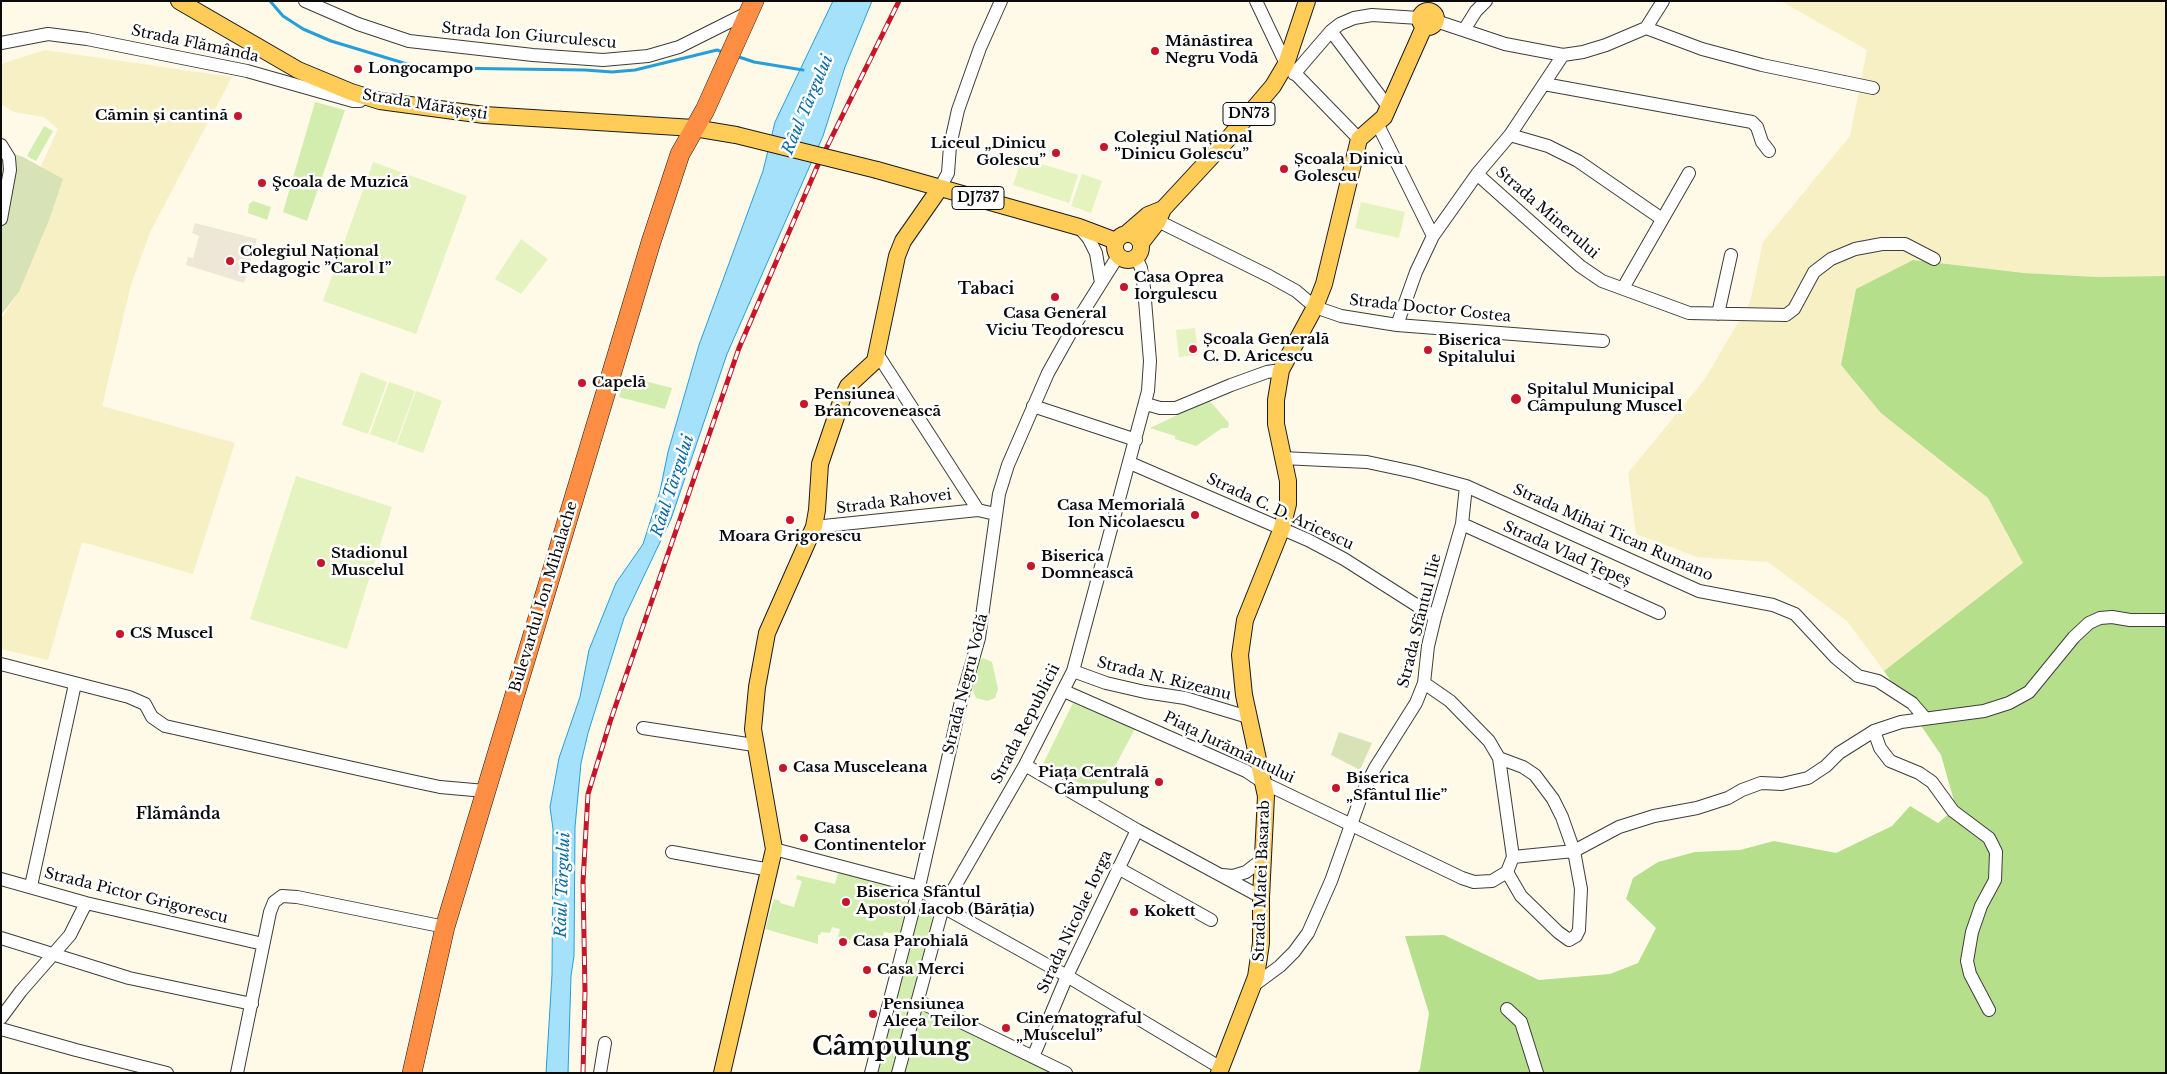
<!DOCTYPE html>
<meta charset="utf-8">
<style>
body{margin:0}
#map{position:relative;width:2167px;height:1074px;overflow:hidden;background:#fff9e7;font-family:"Libre Baskerville",serif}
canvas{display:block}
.frame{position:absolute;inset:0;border:2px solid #0a0a0a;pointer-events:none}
</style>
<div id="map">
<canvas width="2167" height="1074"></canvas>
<div class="frame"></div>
</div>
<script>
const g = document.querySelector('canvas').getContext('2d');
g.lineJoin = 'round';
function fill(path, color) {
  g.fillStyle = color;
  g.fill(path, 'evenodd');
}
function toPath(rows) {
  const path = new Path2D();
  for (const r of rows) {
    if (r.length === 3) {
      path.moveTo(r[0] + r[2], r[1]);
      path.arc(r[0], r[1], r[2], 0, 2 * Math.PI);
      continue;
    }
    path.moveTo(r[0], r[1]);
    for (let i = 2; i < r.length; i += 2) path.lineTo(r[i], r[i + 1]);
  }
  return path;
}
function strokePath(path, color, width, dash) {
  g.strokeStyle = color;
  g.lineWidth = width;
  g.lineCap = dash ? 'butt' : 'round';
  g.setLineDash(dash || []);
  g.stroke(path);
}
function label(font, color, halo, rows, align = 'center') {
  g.font = font + ' "Libre Baskerville",serif';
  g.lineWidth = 5;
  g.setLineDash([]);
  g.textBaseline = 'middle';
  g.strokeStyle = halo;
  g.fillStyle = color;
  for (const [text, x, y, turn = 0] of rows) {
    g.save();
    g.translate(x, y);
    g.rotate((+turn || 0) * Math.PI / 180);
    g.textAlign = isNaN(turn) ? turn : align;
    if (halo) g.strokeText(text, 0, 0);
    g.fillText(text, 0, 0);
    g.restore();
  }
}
const farmland = toPath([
 [1781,1,2162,1,2166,7,2166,276,2097,277,2024,273,1913,260,1856,289,1841,366,1937,456,1988,498,2024,563,1884,671,1847,621,1768,562,1697,557,1636,534,1628,473,1705,379,1750,302,1763,242,1850,136,1867,50],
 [45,50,232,77,150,232,131,285,102,406,235,443,193,574,82,542,48,660,1,649,1,319,19,292,50,218,63,180,40,168,58,129,44,117,14,112,1,104,1,64]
]);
const green = toPath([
 [315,102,345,110,307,221,283,212],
 [44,126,53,131,36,161,27,156],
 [253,201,271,207,267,220,248,213,249,204],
 [625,376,672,388,665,409,619,397],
 [1209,400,1229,423,1228,428,1222,428,1196,446,1175,439,1175,436,1150,428],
 [983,658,992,662,998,689,995,698,987,701,976,698,972,688,979,660],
 [1073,703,1135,729,1100,794,1043,764],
 [839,870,905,886,901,901,908,902,900,935,884,932,883,938,876,937,874,945,838,937,840,929,832,927,830,933,821,932,820,935,818,935,818,944,765,929,774,899,780,901,780,903,794,907,802,881,796,879,797,875,835,884],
 [917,904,940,913,895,1073,873,1073],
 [923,1007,1062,1073,904,1073]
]);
const forest = toPath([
 [1913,260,2024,273,2097,277,2166,276,2166,1073,1417,1073,1420,1069,1429,1013,1405,936,1444,935,1539,980,1610,974,1638,963,1656,928,1626,899,1633,878,1658,862,1695,852,1740,850,1774,841,1836,853,1892,826,1910,806,1938,823,1956,808,1941,755,1884,671,2023,563,1988,498,1881,413,1841,365,1856,289]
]);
const cemetery = toPath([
 [1,149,23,157,63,179,50,218,19,292,1,315],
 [1339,732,1372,743,1360,770,1331,755]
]);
const pitch = toPath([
 [1022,158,1078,175,1069,203,1013,185],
 [373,162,467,196,416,334,323,301],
 [1082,174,1102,181,1091,213,1071,206],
 [1361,202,1405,212,1399,238,1355,228],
 [521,239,548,259,521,294,495,279],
 [1195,328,1198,355,1179,357,1176,330],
 [361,372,387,382,368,434,342,425],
 [389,382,415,391,396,443,370,434],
 [416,391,442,401,423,453,397,444],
 [296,476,392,507,347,649,250,619]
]);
const plaza = toPath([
 [195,223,257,239,244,283,186,265,188,257,193,258,199,236,192,233]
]);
const water = toPath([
 [833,1,872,1,845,67,823,136,727,354,671,519,624,618,588,733,581,763,575,827,574,956,571,976,568,1073,546,1073,552,975,553,829,550,807,559,758,580,697,589,650,616,583,643,544,660,491,668,452,699,345,763,171,775,122,833,1]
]);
const stream = toPath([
 [270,1,283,16,303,29,331,41,407,64,441,68,585,70,612,72,635,70,717,50,725,53],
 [736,56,754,62,803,70]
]);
const minor = toPath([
 [305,1,358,24,409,41,533,55,603,60,648,56,679,47,749,12],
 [1256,1,1286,64,1359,139],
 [1436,21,1505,44,1563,55,1583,52,1606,45,1646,28,1702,49,1762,65,1873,88],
 [1646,28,1663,1],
 [1464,30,1476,11,1486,1],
 [1331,31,1389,108],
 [1,43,48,34,87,39,247,71,353,101,360,101],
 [1294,74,1331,31,1340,24,1354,18,1372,15,1419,18],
 [1544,84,1752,122,1757,127,1762,142,1769,151],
 [1378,125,1433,236],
 [1510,135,1548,146,1578,161,1662,219],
 [1,145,9,158,10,170,1,219],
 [1477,174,1580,266,1602,281,1689,313,1786,315,1794,309,1814,272,1831,259,1855,249,1882,244,1905,244,1934,259],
 [940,188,948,173,950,146,958,110,980,48,1001,1],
 [1158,221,1269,276,1296,291,1315,307,1341,316,1397,325,1603,341],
 [1079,227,1089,239,1096,253,1101,283],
 [1623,288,1689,173],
 [1718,314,1731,255],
 [1397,325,1416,272,1433,236,1477,174,1510,135,1563,55],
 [878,355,978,510,995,514],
 [1146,404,1160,408,1176,408,1231,385,1267,372,1281,370],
 [1033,406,1136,440],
 [1282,458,1367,462,1414,472,1466,486,1699,591,1773,605,1795,614,1835,657,1858,676,1878,681,1912,703,1925,718],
 [1130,463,1308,540,1344,559,1435,617],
 [1462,524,1659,613],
 [814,527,978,510],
 [1,664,129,697,145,704,152,717,165,726,407,780,440,787,485,791],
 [1073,671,1106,683,1145,692,1185,698,1248,717],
 [1064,691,1246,771,1264,783,1462,878,1474,882,1492,881,1507,872,1513,857,1499,758,1489,741,1450,701,1424,683],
 [643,728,754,745],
 [1874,731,1880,748,1890,761,1919,773,1932,782,1953,811,1989,838,1996,852,1995,880,1981,906,1972,932,1967,961,1970,974,1989,1010],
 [1499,758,1523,767,1535,775,1553,799,1562,817,1574,851,1581,889,1579,930,1576,936,1569,940,1558,932,1521,896,1507,872],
 [1025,765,1137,830,1261,897],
 [774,849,919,887,943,907,1067,976,1221,1068],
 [672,852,770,870],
 [1513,857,1574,851,1619,827,1654,816,1697,808,1728,798,1742,790,1761,783,1782,784,1808,778,1826,766,1839,753,1874,731,1901,722,1984,711,2009,703,2029,692,2074,637,2089,623,2100,618,2112,617,2130,620,2166,620],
 [1118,868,1211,920],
 [1222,875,1233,876,1246,872,1259,862,1264,854],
 [1,879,86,903,263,944],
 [31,886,75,684],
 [1,938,129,978,252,1004],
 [1253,986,1280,966,1294,952,1308,933,1331,881,1362,794,1375,768,1416,703,1424,683,1428,646,1435,617,1462,524,1466,486],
 [918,1001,1066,1073],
 [1507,1009,1521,1022,1537,1073],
 [1,1018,21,991,70,935,86,903],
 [1,1029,76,1050,167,1073],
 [1033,1057,1067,976,1137,830],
 [237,1073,270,912,274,902,282,896,297,897,445,927],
 [600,1073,605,1043],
 [871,1073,919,887,961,701,979,638,999,494,1008,465,1048,373,1076,323,1118,256],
 [898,1073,943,907,1025,765,1073,671,1148,391,1150,361,1144,288,1141,268,1136,257]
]);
const major = toPath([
 [179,1,298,70,351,92,380,101,484,115,694,128,736,135],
 [1428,19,8],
 [877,170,1079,227,1116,241],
 [1128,247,13],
 [1126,234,1148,215,1163,209],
 [1141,243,1158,221,1163,209,1228,139,1273,86,1286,64,1307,1],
 [722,1073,774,849,753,729,757,687,767,633,814,527,817,510,820,464,842,399,848,386,875,361,897,256,903,241,940,188],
 [1219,1073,1256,977,1261,943,1261,897,1266,796,1244,695,1240,655,1245,620,1282,528,1288,504,1288,481,1276,424,1276,400,1281,370,1315,307,1324,284,1359,139,1384,117,1424,27]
]);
const highway = toPath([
 [412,1073,445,927,651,242,680,154,705,110,754,1]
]);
const rail = toPath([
 [583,1073,585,991,583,882,588,794,610,722,739,348,817,167,899,1]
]);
const majorBridge = toPath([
 [736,135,877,170]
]);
const markers = [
 [1155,51,5,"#c6162a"],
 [358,69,5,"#c6162a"],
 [238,116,5,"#c6162a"],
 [1104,147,5,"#c6162a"],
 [1056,153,5,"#c6162a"],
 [1284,169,5,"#c6162a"],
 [262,183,5,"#c6162a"],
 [230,261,5,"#c6162a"],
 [1124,287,5,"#c6162a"],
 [1055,297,5,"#c6162a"],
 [1193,349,5,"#c6162a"],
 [1428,350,5,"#c6162a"],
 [582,383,5,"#c6162a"],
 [1516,399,6,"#c6162a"],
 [804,404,5,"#c6162a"],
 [1195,515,5,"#c6162a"],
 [790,520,5,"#c6162a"],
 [321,563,5,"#c6162a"],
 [1031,566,5,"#c6162a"],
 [120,634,5,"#c6162a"],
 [783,768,5,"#c6162a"],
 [1159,782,5,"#c6162a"],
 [1336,788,5,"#c6162a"],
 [804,838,5,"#c6162a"],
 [846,902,5,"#c6162a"],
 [1134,912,5,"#c6162a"],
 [843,942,5,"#c6162a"],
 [867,970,5,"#c6162a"],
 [873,1014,5,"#c6162a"],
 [1006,1028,5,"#c6162a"]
];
const shields = [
 [1249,114,52],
 [978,198,52]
];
const shieldNames = [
 ["DN73",1249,114],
 ["DJ737",978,198]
];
const streetNames = [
 ["Strada Ion Giurculescu",529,36,5],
 ["Strada Flămânda",195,44,12],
 ["Strada Mărășești",425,105,9],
 ["Strada Minerului",1547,213,41],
 ["Strada Doctor Costea",1430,309,6],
 ["Strada Rahovei",894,502,-7],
 ["Strada C. D. Aricescu",1280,512,25],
 ["Strada Mihai Tican Rumano",1613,533,24],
 ["Strada Vlad Țepeș",1567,554,24],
 ["Bulevardul Ion Mihalache",544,597,-73],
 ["Strada Sfântul Ilie",1420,621,-76],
 ["Strada N. Rizeanu",1164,679,14],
 ["Strada Negru Vodă",966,684,-76],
 ["Strada Republicii",1026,724,-63],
 ["Piața Jurământului",1229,748,26],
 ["Strada Matei Basarab",1262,881,-88],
 ["Strada Pictor Grigorescu",136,896,14],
 ["Strada Nicolae Iorga",1075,922,-65]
];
const poiNames = [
 ["Mănăstirea",1165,42],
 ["Negru Vodă",1165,59],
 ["Longocampo",368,69],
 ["Cămin și cantină",228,116,"right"],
 ["Colegiul Național",1114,138],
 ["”Dinicu Golescu”",1114,155],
 ["Liceul „Dinicu",1046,144,"right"],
 ["Golescu”",1046,161,"right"],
 ["Școala Dinicu",1294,160],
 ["Golescu",1294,177],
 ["Şcoala de Muzică",272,183],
 ["Colegiul Național",240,252],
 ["Pedagogic ”Carol I”",240,269],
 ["Casa Oprea",1134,278],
 ["Iorgulescu",1134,295],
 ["Casa General",1055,314,"center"],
 ["Viciu Teodorescu",1055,331,"center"],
 ["Școala Generală",1203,340],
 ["C. D. Aricescu",1203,357],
 ["Biserica",1438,341],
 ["Spitalului",1438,358],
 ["Capelă",592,383],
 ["Spitalul Municipal",1527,390],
 ["Câmpulung Muscel",1527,407],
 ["Pensiunea",814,395],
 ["Brâncovenească",814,412],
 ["Casa Memorială",1185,506,"right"],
 ["Ion Nicolaescu",1185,523,"right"],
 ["Moara Grigorescu",790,537,"center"],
 ["Stadionul",331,554],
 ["Muscelul",331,571],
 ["Biserica",1041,557],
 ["Domnească",1041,574],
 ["CS Muscel",130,634],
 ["Casa Musceleana",793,768],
 ["Piața Centrală",1149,773,"right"],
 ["Câmpulung",1149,790,"right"],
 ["Biserica",1346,779],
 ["„Sfântul Ilie”",1346,796],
 ["Casa",814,829],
 ["Continentelor",814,846],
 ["Biserica Sfântul",856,893],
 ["Apostol Iacob (Bărăția)",856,910],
 ["Kokett",1144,912],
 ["Casa Parohială",853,942],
 ["Casa Merci",877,970],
 ["Pensiunea",883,1005],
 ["Aleea Teilor",883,1022],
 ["Cinematograful",1016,1019],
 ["„Muscelul”",1016,1036]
];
const waterNames = [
 ["Râul Târgului",808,105,-67],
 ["Râul Târgului",673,486,-72],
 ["Râul Târgului",563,885,-88]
];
const neighbourhoodNames = [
 ["Tabaci",986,289],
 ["Flămânda",178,814]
];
const townNames = [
 ["Câmpulung",891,1048]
];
fill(farmland, '#f7f0c5');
fill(green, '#d2edae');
fill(forest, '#b6df8b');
fill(cemetery, '#d7e2b7');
fill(pitch, '#e5f3c0');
fill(plaza, '#eee7d7');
fill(water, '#a6e1fc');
strokePath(water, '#269eda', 1);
strokePath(stream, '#269eda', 3);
strokePath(minor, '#3d3d3d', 14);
strokePath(major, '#1b1b1b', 18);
strokePath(highway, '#1b1b1b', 20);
strokePath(minor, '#fff', 12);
strokePath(major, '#ffcc57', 16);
strokePath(highway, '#ff8e45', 19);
strokePath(rail, '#c6162a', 5);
strokePath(rail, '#fff', 3, [9]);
strokePath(majorBridge, '#1b1b1b', 18, []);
strokePath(majorBridge, '#ffcc57', 16);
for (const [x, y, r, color] of markers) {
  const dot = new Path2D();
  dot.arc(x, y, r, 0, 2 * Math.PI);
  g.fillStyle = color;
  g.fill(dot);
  strokePath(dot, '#fff', 2);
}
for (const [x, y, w] of shields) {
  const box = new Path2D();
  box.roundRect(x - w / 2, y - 11.5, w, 23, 4);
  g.fillStyle = '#fff';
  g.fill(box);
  strokePath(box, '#0a0a0a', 1);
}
label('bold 14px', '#0a0a0a', null, shieldNames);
label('15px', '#0a0a0a', '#fff', streetNames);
label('bold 15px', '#0a0a0a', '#fff', poiNames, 'left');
label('italic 16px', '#096ba6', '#fff', waterNames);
label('bold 16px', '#0a0a0a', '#fff', neighbourhoodNames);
label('bold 25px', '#0a0a0a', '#fff', townNames);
</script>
